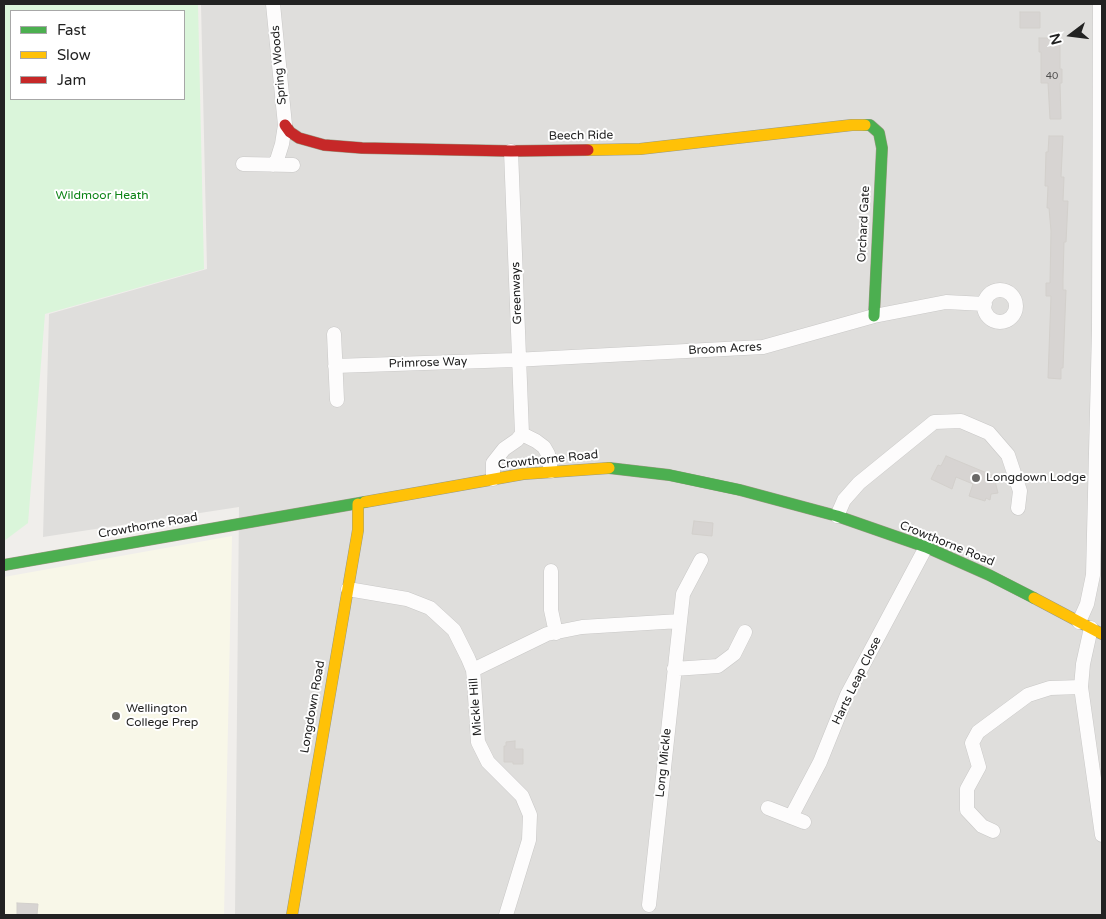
<!DOCTYPE html>
<style>
body{margin:0}
#map{position:relative;width:1106px;height:919px;overflow:hidden;background:#f0eeeb;font-family:"Varela Round",sans-serif}
canvas{display:block}
.frame{position:absolute;inset:0;border:5px solid #222;pointer-events:none}
.legend{position:absolute;left:10px;top:10px;width:175px;height:90px;box-sizing:border-box;background:#fff;border:1px solid #a7a7a7;margin:0;padding:6px 9px;list-style:none;font-size:15px;color:#222}
.legend li{display:flex;align-items:center;gap:10px;height:25px}
.legend b{width:25px;border:1px solid #a7a7a7}
.north{position:absolute;left:1046px;top:10px;width:50px;height:50px;-webkit-text-stroke:4px #fff;paint-order:stroke;rotate:255deg;font-size:14px;font-weight:700;line-height:20px;text-align:center;color:#222}
.north::after{content:'';display:block;margin:auto;width:18px;height:22px;background:#222;clip-path:polygon(50% 0,100% 100%,50% 72%,0 100%)}
</style>
<div id="map">
<canvas width="1106" height="919"></canvas>
<div class="frame"></div>
<ul class="legend">
<li><b style="height:6px;background:#4caf50"></b>Fast</li>
<li><b style="height:6px;background:#ffc107"></b>Slow</li>
<li><b style="height:6px;background:#c62828"></b>Jam</li>
</ul>
<div class="north">N</div>
</div>
<script>
const g = document.querySelector('canvas').getContext('2d');
g.lineJoin = 'round';
function fill(path, color) {
  g.fillStyle = color;
  g.fill(path, 'evenodd');
}
function toPath(rows) {
  const path = new Path2D();
  for (const r of rows) {
    if (r.length === 3) {
      path.moveTo(r[0] + r[2], r[1]);
      path.arc(r[0], r[1], r[2], 0, 2 * Math.PI);
      continue;
    }
    path.moveTo(r[0], r[1]);
    for (let i = 2; i < r.length; i += 2) path.lineTo(r[i], r[i + 1]);
  }
  return path;
}
function strokePath(path, color, width, dash) {
  g.strokeStyle = color;
  g.lineWidth = width;
  g.lineCap = dash ? 'butt' : 'round';
  g.setLineDash(dash || []);
  g.stroke(path);
}
function label(font, color, halo, rows, align = 'center') {
  g.font = font + ' "Varela Round",sans-serif';
  g.lineWidth = 4;
  g.setLineDash([]);
  g.textBaseline = 'middle';
  g.strokeStyle = halo;
  g.fillStyle = color;
  for (const [text, x, y, turn = 0] of rows) {
    g.save();
    g.translate(x, y);
    g.rotate((+turn || 0) * Math.PI / 180);
    g.textAlign = isNaN(turn) ? turn : align;
    if (halo) g.strokeText(text, 0, 0);
    g.fillText(text, 0, 0);
    g.restore();
  }
}
const residential = toPath([
 [201,4,1102,4,1102,915,235,915,239,507,43,537,49,314,207,269]
]);
const education = toPath([
 [232,536,224,915,4,915,4,577]
]);
const park = toPath([
 [4,4,198,4,204,269,45,314,28,523,4,541],
 [11,11,184,11,184,99,11,99]
]);
const building = toPath([
 [1020,12,1040,12,1040,28,1020,28,1020,12],
 [1039,38,1060,38,1060,69,1062,69,1062,83,1060,83,1061,119,1050,119,1048,83,1041,83,1041,52,1039,52,1039,38],
 [1049,136,1063,136,1061,177,1064,177,1063,201,1068,201,1066,242,1064,242,1063,278,1063,290,1066,290,1063,368,1061,368,1061,379,1048,378,1051,296,1046,296,1046,283,1050,283,1051,231,1049,208,1047,208,1048,186,1045,186,1046,152,1048,152,1049,136],
 [946,456,994,476,993,480,995,481,998,493,991,494,990,500,986,498,985,501,969,496,973,484,956,477,952,489,931,479,938,465,941,466,946,456],
 [694,521,713,523,712,536,692,534,694,521],
 [515,741,515,749,523,749,523,764,513,764,513,762,504,762,504,746,506,746,506,742,515,741],
 [17,903,38,904,37,915,17,915,17,903]
]);
const street = toPath([
 [273,4,285,125,282,144,277,160,273,165],
 [243,164,293,165],
 [1000,306,16],
 [334,334,337,400],
 [335,366,514,360,763,347,874,316,946,302,985,304],
 [522,434,536,441,544,447,548,454,551,471],
 [493,479,493,463,504,449,517,440,522,434,511,151],
 [837,516,844,500,859,483,934,422,961,421,989,433,1008,455,1020,491,1018,508],
 [551,571,551,610,556,633],
 [348,589,407,599,430,608,454,630,468,658,473,670,474,681,478,742,488,762,522,796,530,815,529,840,506,915],
 [1079,622,1087,604,1093,575,1099,330,1100,4],
 [1091,628,1083,664,1081,687,1102,835],
 [674,669,718,666,734,654,745,632],
 [473,670,547,634,582,627,680,621],
 [768,808,804,822],
 [791,817,820,762,847,695,926,547],
 [993,831,982,826,967,810,967,789,979,767,972,743,978,732,1028,695,1050,688,1081,687],
 [649,905,683,594,701,560]
]);
const fast = toPath([
 [865,125,870,125,879,133,882,148,874,316],
 [609,468,669,475,740,490,837,516,926,547,989,575,1034,598],
 [4,565,365,502]
]);
const slow = toPath([
 [588,150,640,149,852,125,865,125],
 [365,502,523,474,609,468],
 [1034,598,1102,634],
 [292,915,358,530,358,504]
]);
const jam = toPath([
 [285,125,290,132,299,138,324,145,362,148,511,151,588,150]
]);
const markers = [
 [976,478,5,"#6a6968"],
 [116,716,5,"#6a6968"]
];
const numberNames = [
 ["40",1052,76]
];
const streetNames = [
 ["Spring Woods",279,65,-95],
 ["Beech Ride",581,136,-1],
 ["Orchard Gate",864,224,-87],
 ["Greenways",517,293,-92],
 ["Broom Acres",725,349,-3],
 ["Primrose Way",428,363,-2],
 ["Crowthorne Road",548,460,-6],
 ["Crowthorne Road",148,526,-10],
 ["Crowthorne Road",947,544,22],
 ["Harts Leap Close",857,681,-64],
 ["Longdown Road",313,707,-80],
 ["Mickle Hill",476,707,-94],
 ["Long Mickle",664,763,-84]
];
const parkNames = [
 ["Wildmoor Heath",102,196]
];
const poiNames = [
 ["Longdown Lodge",986,478],
 ["Wellington",126,709],
 ["College Prep",126,723]
];
fill(residential, '#dfdedc');
fill(education, '#f8f7e8');
fill(park, '#daf5da');
fill(building, '#d7d4d2');
strokePath(building, '#d3d0cc', 1);
strokePath(street, '#c9c8c7', 15);
strokePath(fast, '#999a82', 12);
strokePath(slow, '#999a82', 12);
strokePath(jam, '#999a82', 12);
strokePath(street, '#fdfcfc', 14);
strokePath(fast, '#4caf50', 11);
strokePath(slow, '#ffc107', 11);
strokePath(jam, '#c62828', 11);
for (const [x, y, r, color] of markers) {
  const dot = new Path2D();
  dot.arc(x, y, r, 0, 2 * Math.PI);
  g.fillStyle = color;
  g.fill(dot);
  strokePath(dot, '#fff', 2);
}
label('10px', '#4f4e4e', null, numberNames);
label('12px', '#222', '#fff', streetNames);
label('12px', '#0c8416', '#fff', parkNames);
label('12px', '#222', '#fff', poiNames, 'left');
</script>
